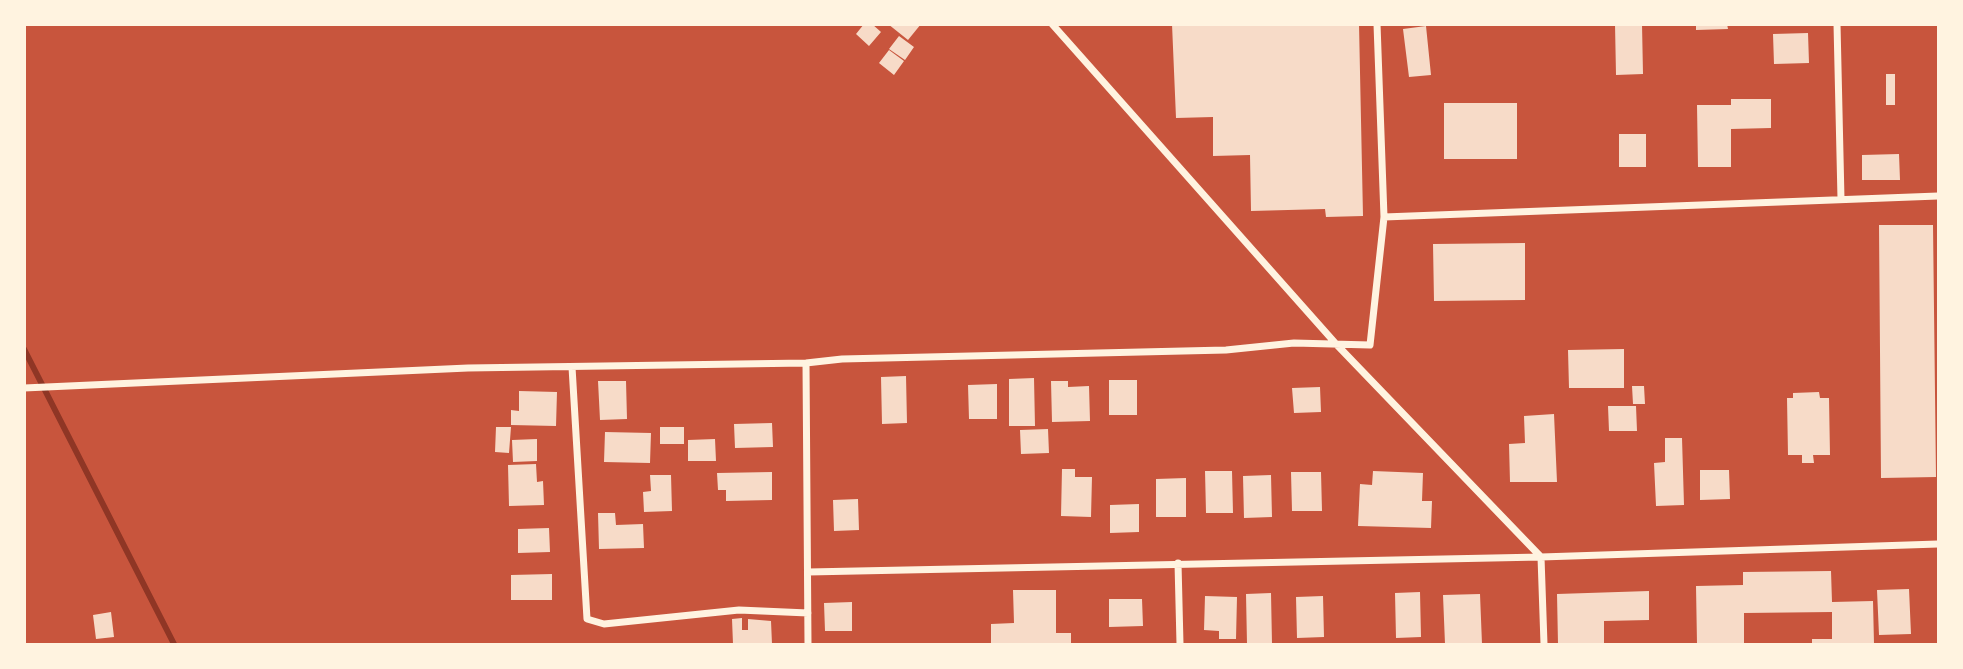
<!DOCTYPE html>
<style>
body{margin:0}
#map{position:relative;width:1963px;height:669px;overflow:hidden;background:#c8553d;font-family:Overpass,sans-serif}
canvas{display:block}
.frame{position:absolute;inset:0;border:26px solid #fff3e0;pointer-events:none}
</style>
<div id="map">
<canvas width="1963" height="669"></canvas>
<div class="frame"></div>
</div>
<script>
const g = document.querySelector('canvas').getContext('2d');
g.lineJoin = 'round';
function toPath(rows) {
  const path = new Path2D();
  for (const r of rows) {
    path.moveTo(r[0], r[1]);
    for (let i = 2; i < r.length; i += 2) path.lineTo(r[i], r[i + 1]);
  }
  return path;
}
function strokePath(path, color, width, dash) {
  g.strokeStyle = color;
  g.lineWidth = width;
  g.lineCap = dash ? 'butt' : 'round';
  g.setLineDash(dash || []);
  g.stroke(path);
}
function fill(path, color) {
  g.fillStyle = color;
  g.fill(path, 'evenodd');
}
const stream = toPath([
 [24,349,174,644]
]);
const building = toPath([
 [864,24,872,24,881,32,869,46,856,34],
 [888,24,921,24,908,40],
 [1172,24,1359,24,1363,216,1326,217,1325,209,1251,211,1250,155,1213,156,1213,117,1176,118],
 [1615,24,1642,24,1643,74,1616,75],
 [1696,24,1727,24,1728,29,1696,30],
 [1426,26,1431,75,1409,77,1403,29],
 [1808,33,1809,63,1774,64,1773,34],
 [899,36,914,47,905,60,889,49],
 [889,50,904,61,894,75,879,63],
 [1886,74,1895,74,1895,105,1886,105],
 [1731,99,1771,99,1771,128,1731,129,1731,167,1698,167,1697,105,1731,105],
 [1444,103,1517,103,1517,159,1444,159],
 [1619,134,1646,134,1646,167,1619,167],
 [1899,154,1900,180,1862,180,1862,155],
 [1879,225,1933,225,1936,477,1881,478],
 [1525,243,1525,300,1434,301,1433,244],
 [1624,349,1624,388,1569,388,1568,350],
 [906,376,907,423,882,424,881,377],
 [1034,378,1035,426,1009,426,1009,379],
 [1109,380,1137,380,1137,415,1109,415],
 [598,381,626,381,627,419,600,420],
 [1051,381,1068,381,1068,387,1089,386,1090,421,1052,422],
 [997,384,997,419,969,419,968,385],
 [1632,386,1644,386,1645,404,1633,404],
 [1320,387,1321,412,1294,413,1292,388],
 [519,391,557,392,556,426,511,425,511,410,519,411],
 [1819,392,1820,398,1829,398,1830,455,1813,455,1814,463,1802,463,1802,455,1788,455,1787,398,1793,398,1793,393],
 [1608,406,1636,406,1637,431,1609,431],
 [1554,414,1557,482,1510,482,1509,444,1525,443,1524,416],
 [772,423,773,447,735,448,734,424],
 [496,427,511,427,509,453,495,452],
 [660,427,684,427,684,444,660,444],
 [1048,429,1049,453,1021,454,1020,430],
 [605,432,651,433,650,463,604,462],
 [1665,438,1682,438,1684,505,1656,506,1654,463,1665,462],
 [537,439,537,461,513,462,512,440],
 [715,439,716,461,688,461,688,440],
 [536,464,537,482,543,481,544,505,509,506,508,465],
 [1062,469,1075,469,1075,477,1092,477,1091,517,1061,516],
 [1700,470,1729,470,1730,499,1700,500],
 [1205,471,1232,471,1233,513,1206,513],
 [1373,471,1423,473,1422,501,1432,501,1431,528,1358,526,1360,484,1372,485],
 [772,472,772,500,726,501,726,490,718,490,717,473],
 [1291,472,1321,472,1322,511,1292,511],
 [650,475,671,475,672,511,644,512,643,492,651,491],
 [1271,475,1272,517,1244,518,1243,476],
 [1186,478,1186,517,1156,517,1156,479],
 [858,499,859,530,834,531,833,500],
 [1139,504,1139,532,1110,533,1110,505],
 [598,513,615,513,616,525,643,524,644,548,599,549],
 [549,528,550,552,518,553,518,529],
 [1831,571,1832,602,1873,601,1874,644,1812,644,1812,639,1832,639,1832,612,1744,613,1744,644,1697,644,1696,586,1743,585,1743,572],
 [552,574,552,600,511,600,511,575],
 [1909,589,1911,634,1879,635,1877,590],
 [1013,590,1056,590,1056,633,1071,633,1071,644,991,644,991,624,1014,623],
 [1649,591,1649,620,1604,621,1604,644,1558,644,1557,594],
 [1420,592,1421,637,1396,638,1395,593],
 [1271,593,1272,644,1247,644,1246,594],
 [1480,594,1482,644,1445,644,1443,595],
 [1205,596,1237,597,1236,639,1219,639,1219,631,1204,630],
 [1323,596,1324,637,1297,638,1296,597],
 [1109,599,1142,599,1143,626,1109,627],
 [852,602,852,631,825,631,824,603],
 [111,612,114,637,96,639,93,615],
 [742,618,742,630,748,630,748,619,771,621,772,644,733,644,732,619]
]);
const minor = toPath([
 [1052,24,1337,345,1541,557,1544,644],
 [1837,24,1841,199],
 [1384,217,1938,196],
 [806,363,808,644],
 [572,367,587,619,604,624,739,610,808,613],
 [24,388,468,368,806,363,842,359,1226,350,1294,343,1370,345,1384,217,1377,24],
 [1178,563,1180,644],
 [808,572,1541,557,1938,544]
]);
strokePath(stream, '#8f3625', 6);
fill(building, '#f7dbc8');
strokePath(minor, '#fff3e0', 7);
</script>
